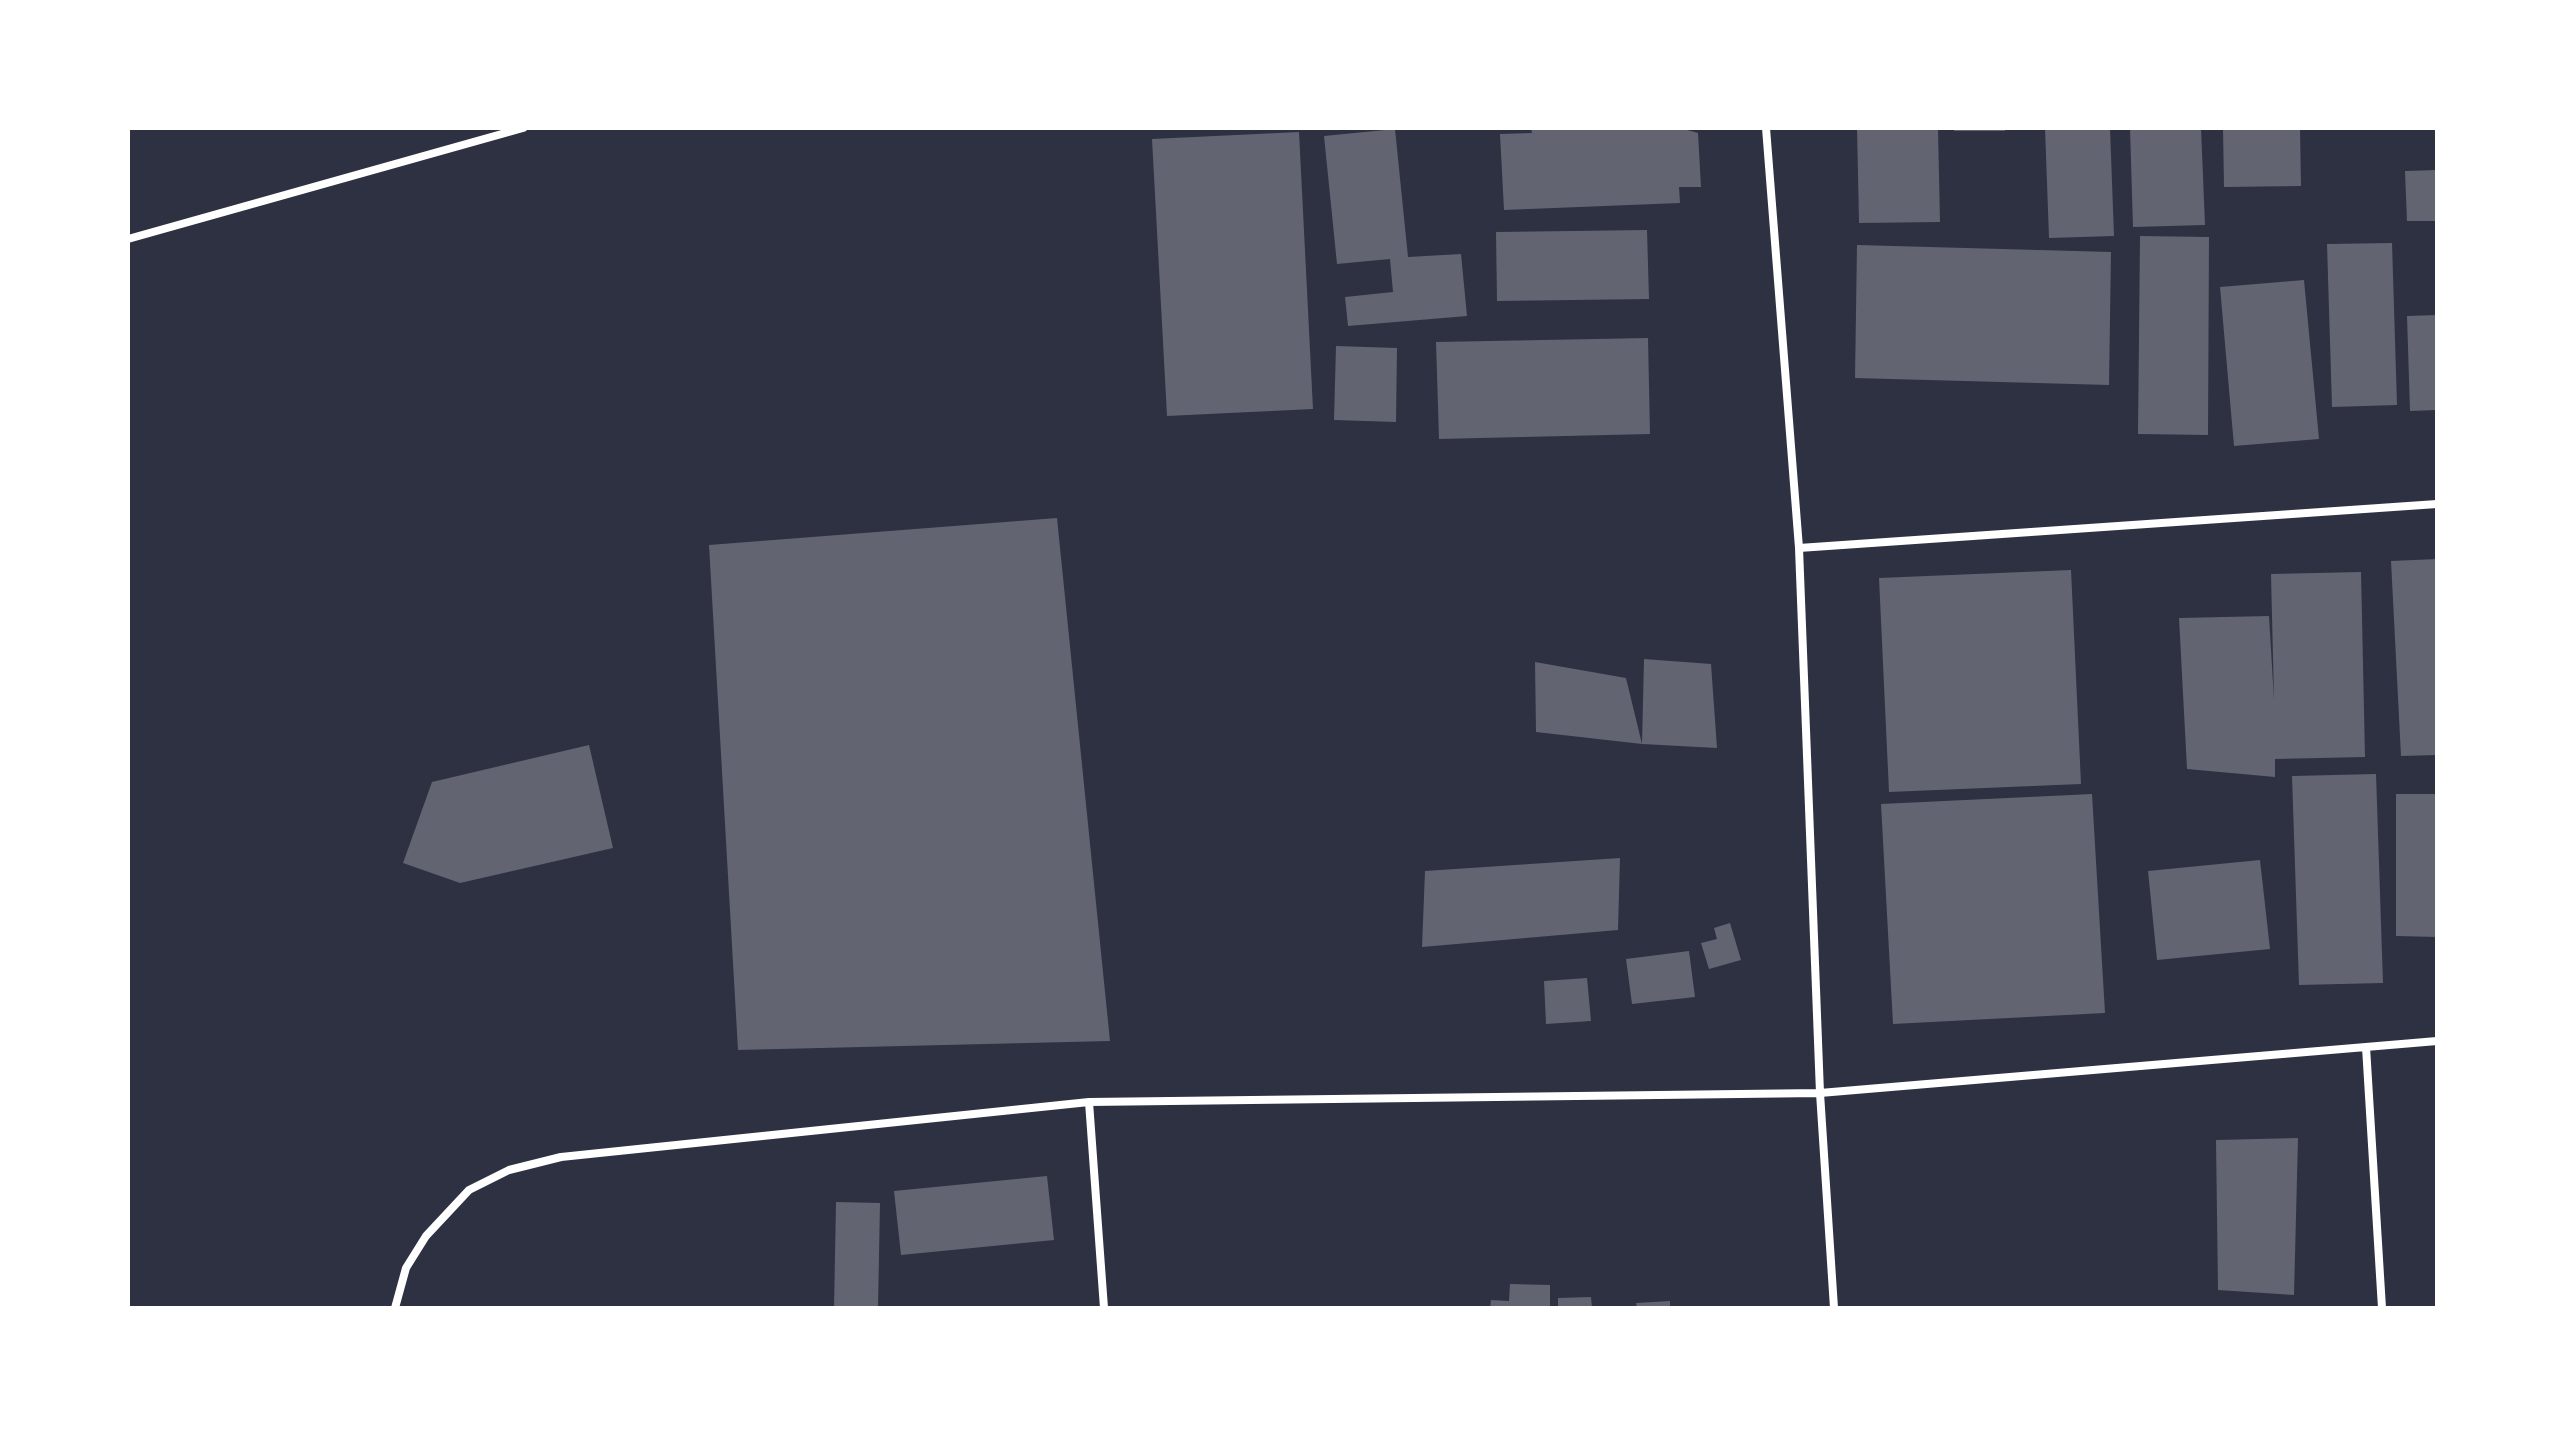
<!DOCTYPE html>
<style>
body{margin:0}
#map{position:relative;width:2565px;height:1436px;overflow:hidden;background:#2d3142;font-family:"Alegreya Sans",sans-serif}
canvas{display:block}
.frame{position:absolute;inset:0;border:130px solid #fff;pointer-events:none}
</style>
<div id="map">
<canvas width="2565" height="1436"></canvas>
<div class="frame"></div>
</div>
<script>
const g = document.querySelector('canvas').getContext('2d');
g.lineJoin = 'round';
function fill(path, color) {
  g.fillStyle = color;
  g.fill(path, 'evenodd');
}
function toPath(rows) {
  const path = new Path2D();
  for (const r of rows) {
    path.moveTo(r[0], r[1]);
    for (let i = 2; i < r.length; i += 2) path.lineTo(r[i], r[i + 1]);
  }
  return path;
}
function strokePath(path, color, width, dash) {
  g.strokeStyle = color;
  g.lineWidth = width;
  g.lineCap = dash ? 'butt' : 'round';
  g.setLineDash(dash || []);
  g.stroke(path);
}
const building = toPath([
 [1531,128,1680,128,1698,133,1701,187,1679,187,1680,203,1504,210,1500,134,1532,133],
 [1857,128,1938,128,1940,222,1859,223],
 [1954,128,2005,128,2005,131,1954,131],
 [2045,128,2110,128,2114,236,2049,238],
 [2130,128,2201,128,2205,225,2133,227],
 [2223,128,2300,128,2301,186,2224,187],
 [1395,129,1408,257,1461,254,1467,316,1348,326,1345,297,1393,292,1390,259,1337,264,1324,136],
 [1299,132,1313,409,1167,416,1152,139],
 [2437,170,2437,221,2407,221,2405,171],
 [1647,230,1649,299,1497,301,1496,232],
 [2140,236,2209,237,2208,435,2138,434],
 [2392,243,2397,405,2332,407,2327,244],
 [1857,245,2111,252,2109,385,1855,378],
 [2304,280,2319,439,2234,446,2220,287],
 [2437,315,2437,410,2410,411,2407,316],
 [1648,338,1650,434,1439,439,1436,342],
 [1336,346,1397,348,1396,422,1334,420],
 [1057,518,1110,1041,738,1050,709,545],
 [2437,559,2437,755,2401,756,2391,561],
 [2071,570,2081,784,1889,792,1879,578],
 [2361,572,2365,757,2275,759,2275,777,2187,769,2179,618,2269,616,2274,700,2271,574],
 [1644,659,1711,664,1717,748,1642,744],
 [1535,662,1626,678,1642,744,1536,732],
 [589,745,613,848,460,883,403,863,432,782],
 [2376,774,2383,983,2299,985,2292,776],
 [2092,794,2105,1013,1893,1024,1881,804],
 [2396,794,2437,794,2437,937,2396,936],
 [1620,858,1618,930,1422,947,1425,871],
 [2260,860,2270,949,2157,960,2148,871],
 [1730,923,1741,960,1709,969,1701,943,1717,939,1714,928],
 [1689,951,1695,997,1632,1004,1626,959],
 [1587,978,1591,1021,1546,1024,1544,981],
 [2298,1138,2294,1295,2218,1290,2216,1140],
 [1047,1176,1054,1240,901,1255,894,1191],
 [836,1202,880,1203,878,1308,834,1308],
 [1510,1284,1550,1285,1550,1308,1490,1308,1491,1300,1509,1301],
 [1591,1297,1592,1308,1558,1308,1558,1298],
 [1670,1301,1670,1308,1637,1308,1636,1303]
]);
const minor = toPath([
 [1766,128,1799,548,1820,1093,1834,1308],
 [128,239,523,128],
 [1799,548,2437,504],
 [2366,1047,2382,1308],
 [1089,1102,1104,1308],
 [395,1308,406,1268,426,1236,469,1190,509,1170,561,1157,1089,1102,1820,1093,2437,1041]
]);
fill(building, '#626471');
strokePath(minor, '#fff', 8);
</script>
